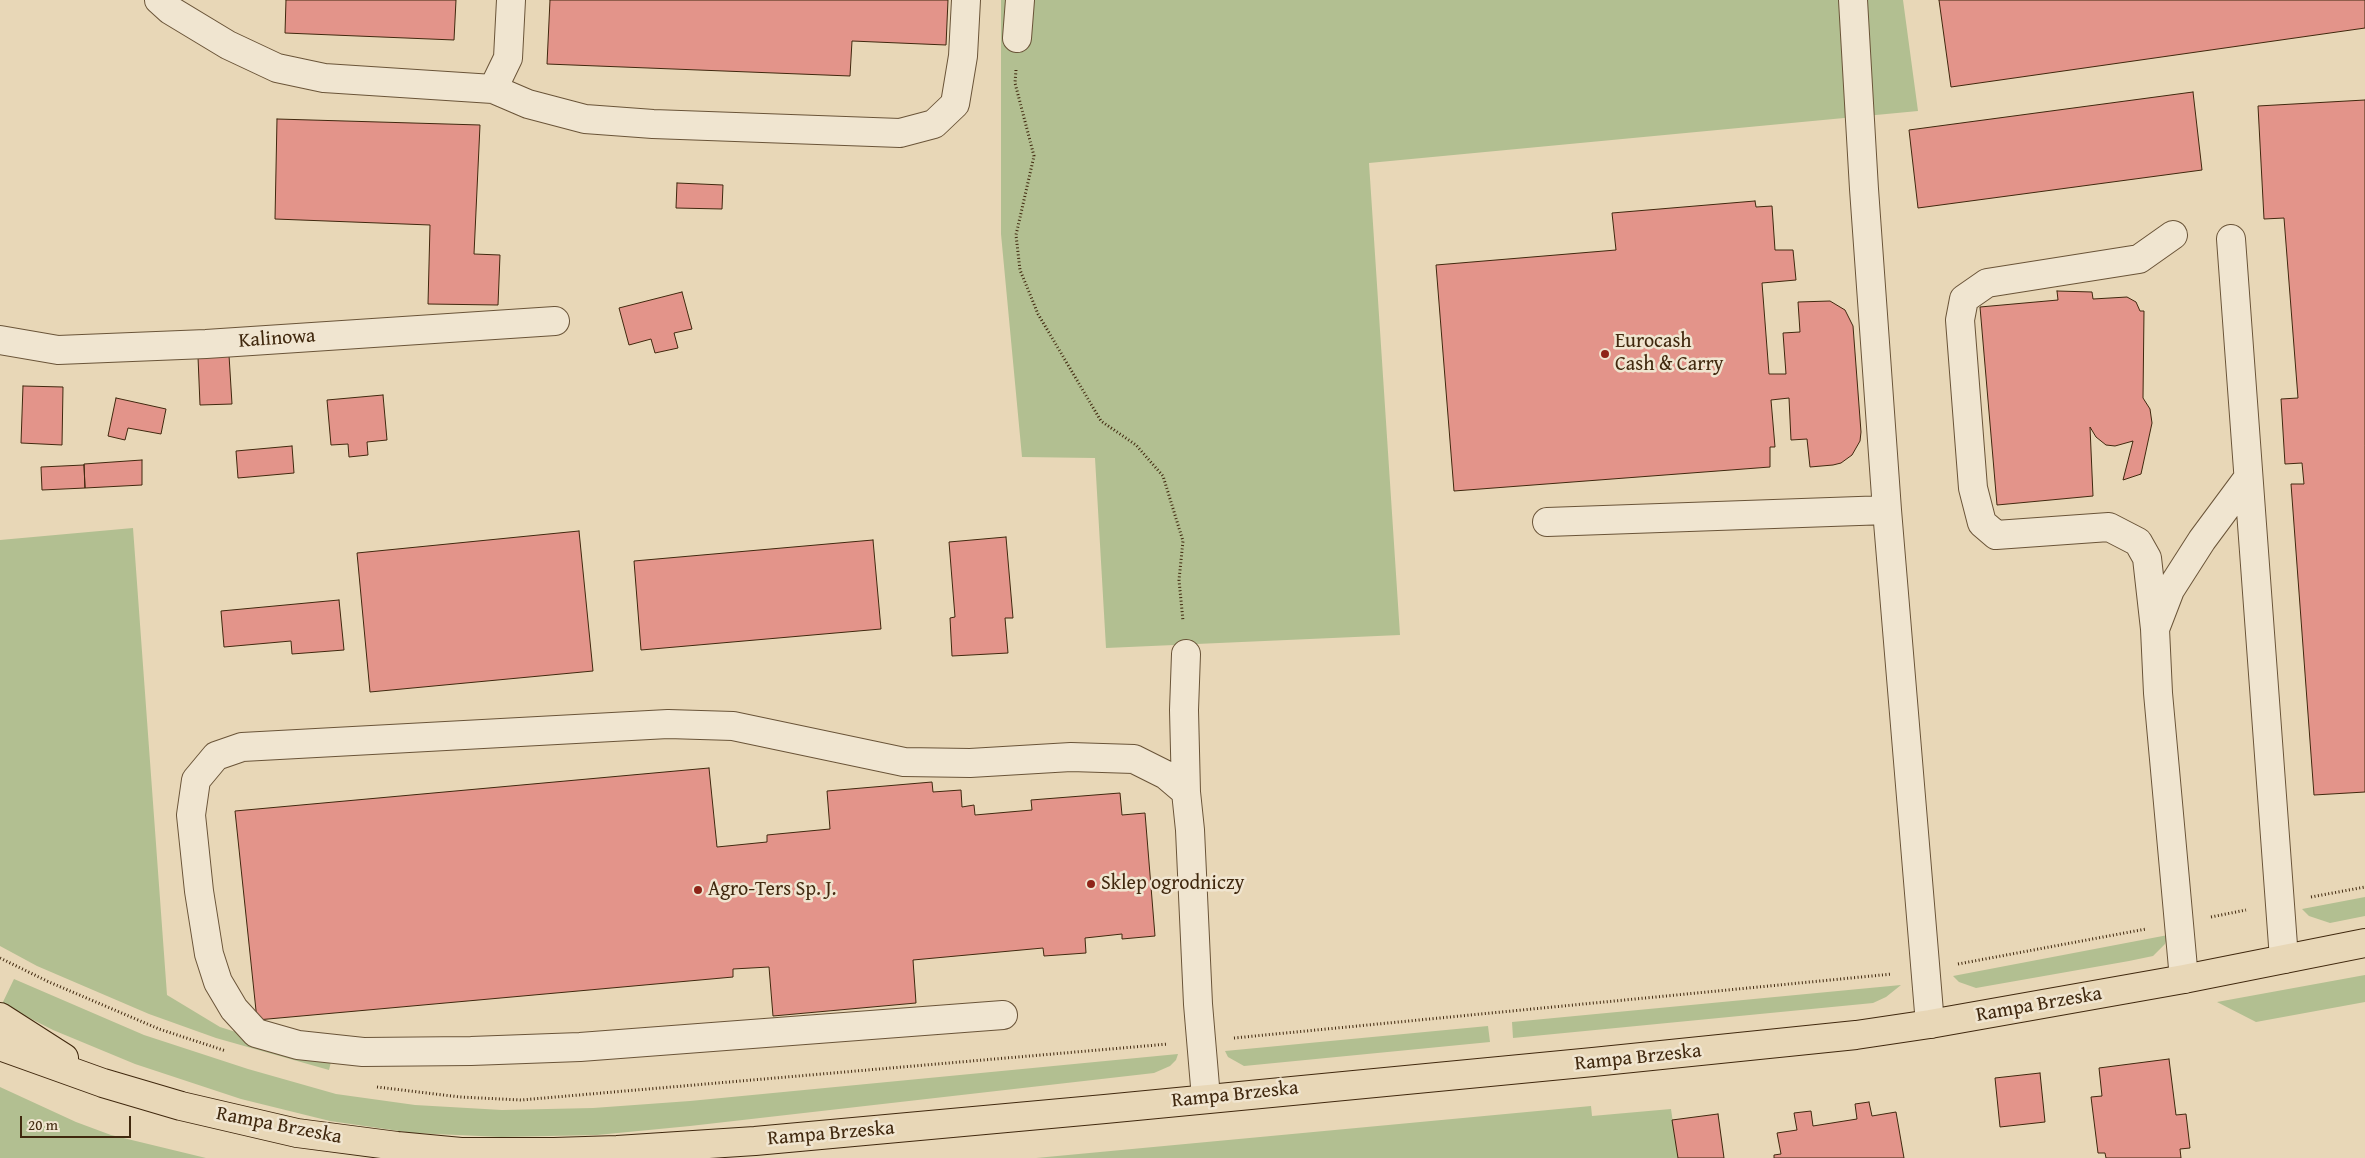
<!DOCTYPE html>
<style>
body{margin:0}
#map{position:relative;width:2365px;height:1158px;overflow:hidden;background:#e8d7b7;font-family:"Gentium Book Plus",serif}
canvas{display:block}
.scale{position:absolute;left:20px;top:1116px;width:111px;height:22px;box-sizing:border-box;border:2px solid #40280e;border-top:0;padding-left:6px;font-size:15px;line-height:18px;white-space:nowrap;color:#40280e;-webkit-text-stroke:4px #f0e5d0;paint-order:stroke}
</style>
<div id="map">
<canvas width="2365" height="1158"></canvas>
<div class="scale">20 m</div>
</div>
<script>
const g = document.querySelector('canvas').getContext('2d');
g.lineJoin = 'round';
function fill(path, color) {
  g.fillStyle = color;
  g.fill(path, 'evenodd');
}
function toPath(rows) {
  const path = new Path2D();
  for (const r of rows) {
    path.moveTo(r[0], r[1]);
    for (let i = 2; i < r.length; i += 2) path.lineTo(r[i], r[i + 1]);
  }
  return path;
}
function strokePath(path, color, width, dash) {
  g.strokeStyle = color;
  g.lineWidth = width;
  g.lineCap = dash ? 'butt' : 'round';
  g.setLineDash(dash || []);
  g.stroke(path);
}
function label(font, color, halo, rows, align = 'center') {
  g.font = font + ' "Gentium Book Plus",serif';
  g.lineWidth = 5;
  g.setLineDash([]);
  g.textBaseline = 'middle';
  g.strokeStyle = halo;
  g.fillStyle = color;
  for (const [text, x, y, turn = 0] of rows) {
    g.save();
    g.translate(x, y);
    g.rotate((+turn || 0) * Math.PI / 180);
    g.textAlign = isNaN(turn) ? turn : align;
    if (halo) g.strokeText(text, 0, 0);
    g.fillText(text, 0, 0);
    g.restore();
  }
}
const green = toPath([
 [1001,0,1903,0,1918,111,1369,163,1400,635,1106,648,1095,458,1022,457,1001,234],
 [133,528,167,995,220,1027,331,1062,329,1070,216,1038,149,1014,37,966,0,946,0,540],
 [2365,897,2365,916,2330,923,2309,916,2302,909],
 [2168,935,2165,944,2153,956,2129,961,1976,988,1959,982,1953,976],
 [2365,975,2365,1002,2256,1022,2217,1002],
 [14,979,144,1035,248,1069,336,1094,415,1105,502,1110,593,1108,690,1101,1178,1054,1176,1060,1170,1066,1154,1073,690,1126,597,1135,501,1137,413,1133,330,1121,241,1099,135,1064,53,1030,2,1004],
 [1901,985,1886,997,1873,1003,1513,1038,1512,1022],
 [1488,1026,1490,1042,1244,1066,1228,1057,1225,1051],
 [0,1087,76,1122,111,1135,206,1158,0,1158],
 [1591,1106,1592,1116,1671,1109,1678,1158,1036,1158]
]);
const building = toPath([
 [286,0,456,0,454,40,285,33,286,0],
 [550,0,948,0,946,45,852,41,850,76,547,64,550,0],
 [1939,0,2365,0,2365,28,1951,87,1939,0],
 [2193,92,2202,170,1918,208,1909,130,2193,92],
 [2365,100,2365,792,2314,795,2291,484,2304,484,2302,463,2285,464,2281,399,2298,398,2284,218,2264,219,2258,106,2365,100],
 [277,119,480,125,474,254,500,255,498,305,428,304,430,225,275,219,277,119],
 [677,183,723,185,722,209,676,208,677,183],
 [1755,201,1756,207,1772,206,1775,250,1793,250,1796,280,1762,283,1769,374,1786,374,1783,333,1800,332,1798,302,1830,301,1845,310,1853,326,1861,432,1860,441,1852,455,1841,463,1833,465,1810,467,1807,439,1791,440,1789,398,1771,400,1775,447,1770,447,1770,467,1454,491,1436,265,1616,250,1612,213,1755,201],
 [2057,291,2092,292,2093,299,2127,297,2136,302,2140,311,2144,311,2143,398,2150,409,2152,423,2141,474,2123,480,2133,441,2115,446,2106,445,2096,437,2090,427,2093,496,1997,505,1980,307,2058,300,2057,291],
 [682,292,692,329,674,333,678,348,655,353,651,339,629,345,619,308,682,292],
 [229,355,232,404,200,405,198,357,229,355],
 [23,386,63,387,62,445,21,443,23,386],
 [383,395,387,440,367,442,368,455,349,457,348,444,331,445,327,400,383,395],
 [116,398,166,409,161,434,128,428,125,440,108,436,116,398],
 [292,446,294,473,238,478,236,451,292,446],
 [142,460,142,485,85,488,84,464,142,460],
 [84,465,85,488,42,490,41,467,84,465],
 [579,531,593,671,370,692,357,553,579,531],
 [1006,537,1013,618,1005,618,1008,653,952,656,950,618,955,617,949,542,1006,537],
 [873,540,881,629,641,650,634,561,873,540],
 [339,600,344,650,292,654,291,641,224,647,221,611,339,600],
 [709,768,717,847,767,842,767,835,830,829,827,791,932,782,933,792,961,790,962,807,974,805,975,815,1032,810,1031,800,1120,793,1122,815,1145,813,1155,936,1122,939,1122,934,1085,938,1086,953,1044,956,1043,948,913,960,916,1003,773,1016,769,967,733,969,733,977,257,1020,235,811,709,768],
 [2169,1059,2176,1115,2186,1114,2190,1148,2180,1149,2181,1158,2106,1158,2105,1153,2098,1153,2091,1097,2102,1096,2099,1068,2169,1059],
 [2040,1073,2045,1122,2000,1127,1995,1078,2040,1073],
 [1869,1102,1872,1116,1896,1112,1904,1158,1774,1158,1774,1155,1781,1154,1777,1133,1797,1130,1794,1113,1811,1111,1813,1126,1857,1119,1855,1104,1869,1102],
 [1718,1114,1724,1158,1678,1158,1672,1120,1718,1114]
]);
const path = toPath([
 [1016,70,1015,83,1034,156,1016,235,1020,270,1038,314,1101,421,1136,445,1163,476,1183,541,1179,580,1183,621],
 [2311,897,2365,887],
 [2211,917,2246,910],
 [0,958,49,982,159,1029,226,1051],
 [1958,964,2146,929],
 [1234,1038,1892,974],
 [377,1087,460,1097,521,1100,1168,1044]
]);
const minor = toPath([
 [159,0,170,10,228,45,277,68,324,78,493,89,508,58,511,0],
 [1853,0,1864,189,1887,510,1930,1024],
 [1017,38,1020,0],
 [493,89,528,104,585,119,653,124,900,133,934,124,955,104,963,56,966,0],
 [2231,239,2284,959],
 [0,340,58,350,206,344,555,321],
 [1547,522,1887,510],
 [2155,629,2147,558,2138,542,2109,527,1996,535,1982,523,1973,488,1960,320,1964,299,1987,283,2139,259,2173,235],
 [1186,654,1184,710,1186,792],
 [2184,979,2158,693,2155,629,2170,590,2202,540,2248,478],
 [1003,1015,580,1047,471,1051,363,1052,298,1045,256,1033,234,1009,218,982,209,954,199,891,191,815,196,780,216,756,242,747,668,724,733,726,904,762,970,763,1071,757,1134,759,1166,775,1186,792,1190,830,1198,1004,1206,1098]
]);
const highway = toPath([
 [0,1017,64,1058],
 [0,1046,103,1083,181,1106,297,1133,397,1146,461,1152,554,1152,617,1150,755,1141,1105,1109,1593,1062,1856,1035,1930,1024,2184,979,2365,943]
]);
const markers = [
 [1605,354,5,"#8f2418"],
 [1091,884,5,"#8f2418"],
 [698,890,5,"#8f2418"]
];
const streetNames = [
 ["Kalinowa",277,339,-4],
 ["Rampa Brzeska",2039,1005,-10],
 ["Rampa Brzeska",1638,1058,-6],
 ["Rampa Brzeska",1235,1095,-6],
 ["Rampa Brzeska",279,1126,11],
 ["Rampa Brzeska",831,1134,-5]
];
const poiNames = [
 ["Eurocash",1615,342],
 ["Cash & Carry",1615,365],
 ["Sklep ogrodniczy",1101,884],
 ["Agro-Ters Sp. J.",708,890]
];
fill(green, '#b2bf91');
fill(building, '#e3948a');
strokePath(building, '#40280e', 1);
strokePath(minor, '#6a5438', 30);
strokePath(highway, '#40280e', 30);
strokePath(path, '#40280e', 3, [1, 2.5]);
strokePath(minor, '#f0e5d0', 28);
strokePath(highway, '#e8d7b7', 28);
for (const [x, y, r, color] of markers) {
  const dot = new Path2D();
  dot.arc(x, y, r, 0, 2 * Math.PI);
  g.fillStyle = color;
  g.fill(dot);
  strokePath(dot, '#f0e5d0', 2);
}
label('20px', '#40280e', '#f0e5d0', streetNames);
label('20px', '#40280e', '#f0e5d0', poiNames, 'left');
</script>
